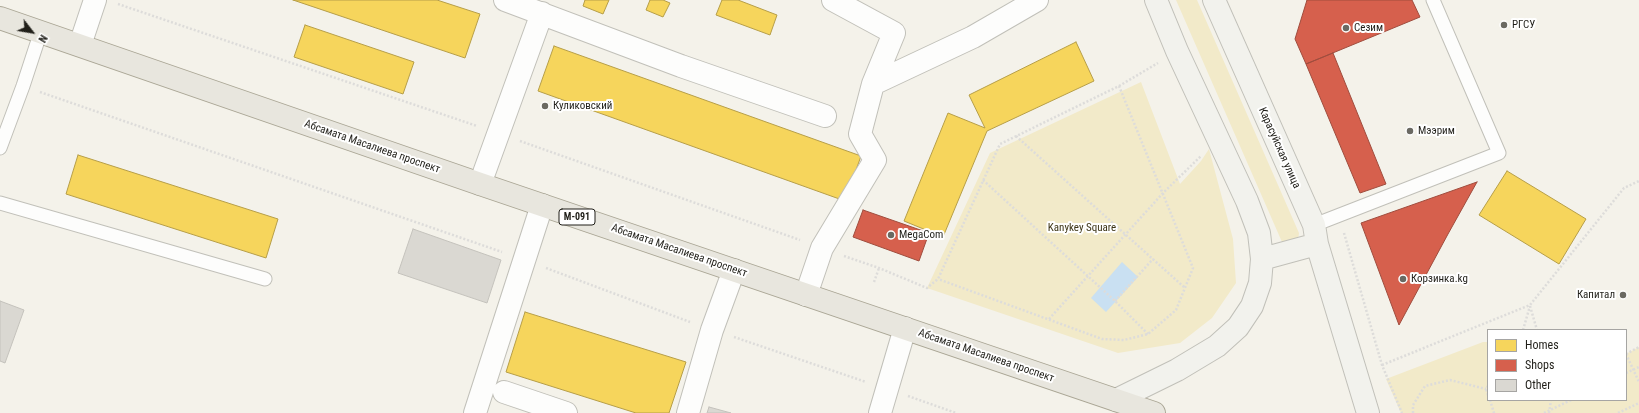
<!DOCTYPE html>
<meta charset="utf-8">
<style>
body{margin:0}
#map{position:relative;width:1639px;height:413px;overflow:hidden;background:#f4f2ea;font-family:"Roboto Condensed",sans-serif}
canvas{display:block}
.legend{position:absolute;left:1487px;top:329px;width:140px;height:72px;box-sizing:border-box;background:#fff;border:1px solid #a6a5a3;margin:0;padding:5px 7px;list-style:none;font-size:12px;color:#201f19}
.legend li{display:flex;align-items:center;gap:8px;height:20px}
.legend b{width:20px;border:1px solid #a6a5a3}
.north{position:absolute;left:12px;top:12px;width:40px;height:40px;-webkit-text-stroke:3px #fff;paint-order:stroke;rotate:121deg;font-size:11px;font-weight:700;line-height:16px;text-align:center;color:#201f19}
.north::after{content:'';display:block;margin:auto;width:14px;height:18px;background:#201f19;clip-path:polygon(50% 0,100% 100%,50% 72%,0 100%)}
</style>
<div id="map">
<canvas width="1639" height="413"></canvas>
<ul class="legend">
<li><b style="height:11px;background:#f6d55c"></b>Homes</li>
<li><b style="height:11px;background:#d6604d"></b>Shops</li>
<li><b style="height:11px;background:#dad8d2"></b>Other</li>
</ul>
<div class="north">N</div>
</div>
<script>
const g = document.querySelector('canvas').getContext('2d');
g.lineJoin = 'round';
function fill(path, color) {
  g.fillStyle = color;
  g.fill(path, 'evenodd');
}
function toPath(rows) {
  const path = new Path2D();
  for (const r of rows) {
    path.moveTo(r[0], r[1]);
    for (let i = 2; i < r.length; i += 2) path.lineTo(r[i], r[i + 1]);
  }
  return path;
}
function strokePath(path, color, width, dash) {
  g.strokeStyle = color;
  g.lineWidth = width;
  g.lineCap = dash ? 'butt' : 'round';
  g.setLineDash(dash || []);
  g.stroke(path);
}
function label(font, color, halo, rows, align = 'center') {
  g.font = font + ' "Roboto Condensed",sans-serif';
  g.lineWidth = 4;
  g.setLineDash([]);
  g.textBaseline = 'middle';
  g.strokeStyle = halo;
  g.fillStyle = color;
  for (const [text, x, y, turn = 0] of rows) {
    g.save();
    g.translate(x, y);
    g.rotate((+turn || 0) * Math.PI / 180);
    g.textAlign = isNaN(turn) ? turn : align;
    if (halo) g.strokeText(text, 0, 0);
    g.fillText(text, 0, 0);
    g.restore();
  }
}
const green = toPath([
 [1176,0,1197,0,1299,233,1298,240,1287,244,1282,242],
 [1141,82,1180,184,1201,161,1209,149,1233,239,1236,283,1212,318,1180,343,1118,353,927,288,990,153],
 [1483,342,1488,342,1488,400,1626,400,1626,354,1639,347,1639,413,1401,413,1386,379]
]);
const water = toPath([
 [1122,262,1138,277,1106,312,1091,298]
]);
const homes = toPath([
 [293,0,437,0,480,14,465,58,293,0],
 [585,0,609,0,603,14,583,6,585,0],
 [650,0,663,0,670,3,663,17,646,10,650,0],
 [722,0,738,0,777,15,770,35,716,15,722,0],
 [305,25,414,62,403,94,294,57,305,25],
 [1076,42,1094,81,987,131,943,237,904,221,948,113,985,128,969,95,1076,42],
 [554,46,861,156,845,201,538,91,554,46],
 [78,155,278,219,266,258,66,194,78,155],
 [1507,171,1586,219,1559,264,1479,215,1507,171],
 [525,312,686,362,669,413,636,413,506,372,525,312]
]);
const shops = toPath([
 [1307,0,1412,0,1420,17,1306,64,1295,39,1307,0],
 [1333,53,1386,184,1360,193,1306,64,1333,53],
 [1477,182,1448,234,1399,325,1361,223,1477,182],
 [863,210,929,233,919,261,853,237,863,210]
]);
const building = toPath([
 [413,229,501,260,487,303,398,273,413,229],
 [0,301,24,310,5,363,0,361,0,301],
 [709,407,731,413,707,413,709,407]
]);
const path = toPath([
 [118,4,477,126],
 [1119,86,1158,63],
 [40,92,502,252],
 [1016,136,1185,288],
 [520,141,800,240],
 [983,180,1115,301,1148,334],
 [1344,233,1382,365,1402,413],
 [844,256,879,268,927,288,938,279,1000,144,1119,86,1193,268,1176,310,1148,334,1124,340,1102,339,938,279],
 [546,268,690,322],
 [874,282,879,268],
 [1115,301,1153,259],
 [1530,306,1537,330],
 [1049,319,1163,193,1201,156],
 [1523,330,1530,306],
 [734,337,866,382],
 [1626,354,1639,382],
 [1626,354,1639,347],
 [1382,365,1530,305,1624,188,1639,181],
 [1626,373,1639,367],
 [1488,386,1486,389,1488,395],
 [908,396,956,413],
 [1490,400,1494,413],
 [1413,413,1413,405,1425,386,1450,380,1486,389],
 [1544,413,1571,400],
 [1549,413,1551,400],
 [1618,413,1639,403]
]);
const service = toPath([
 [0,148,23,86,41,31],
 [0,203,265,279],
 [1314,225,1499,153,1433,0]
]);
const minor = toPath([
 [505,0,681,66,825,116],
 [833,0,894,33,873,84],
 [80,45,95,0],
 [480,184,542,13],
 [806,295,822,248,875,160,860,134,873,84,973,37,1037,0],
 [504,392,566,413],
 [475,413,542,205],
 [688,413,712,330,734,270],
 [880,413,905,328]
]);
const secondary = toPath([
 [1214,0,1314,225,1317,244,1368,413],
 [1262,259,1317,244],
 [1116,400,1177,370,1217,346,1238,327,1252,306,1260,283,1262,259,1259,233,1247,201,1177,51,1156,0]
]);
const primary = toPath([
 [0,18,480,184,1154,413]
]);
const markers = [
 [1504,25,4,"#6a6962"],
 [1346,28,4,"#6a6962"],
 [545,106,4,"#6a6962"],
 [1410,131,4,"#6a6962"],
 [891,235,4,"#6a6962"],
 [1403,279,4,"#6a6962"],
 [1623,295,4,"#6a6962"]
];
const shields = [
 [577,217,36]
];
const shieldNames = [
 ["М-091",577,217]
];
const poiNames = [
 ["РГСУ",1512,25],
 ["Сезим",1354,28],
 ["Куликовский",553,106],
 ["Мээрим",1418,131],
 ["MegaCom",899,235],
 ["Корзинка.kg",1411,279],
 ["Капитал",1615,295,"right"]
];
const streetNames = [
 ["Абсамата Масалиева проспект",372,147,19],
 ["Карасуйская улица",1279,148,66],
 ["Абсамата Масалиева проспект",679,251,19],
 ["Абсамата Масалиева проспект",986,356,19]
];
const parkNames = [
 ["Kanykey Square",1082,228]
];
fill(green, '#f2eac9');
fill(water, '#c9e0f2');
fill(homes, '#f6d55c');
strokePath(homes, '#b69e48', 1);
fill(shops, '#d6604d');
strokePath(shops, '#9f4c3d', 1);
fill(building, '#dad8d2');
strokePath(building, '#c4c2bc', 1);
strokePath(service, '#c1c0b9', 15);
strokePath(minor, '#c1c0b9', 24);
strokePath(secondary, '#c1c0b9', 24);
strokePath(primary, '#aaa695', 24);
strokePath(path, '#dddcda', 2.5, [2, 2]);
strokePath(service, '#fdfdfc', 13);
strokePath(minor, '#fdfdfc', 22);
strokePath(secondary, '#f2f2ed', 22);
strokePath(primary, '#e8e6de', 22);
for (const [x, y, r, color] of markers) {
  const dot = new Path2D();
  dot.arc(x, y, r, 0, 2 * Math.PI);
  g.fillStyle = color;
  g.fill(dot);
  strokePath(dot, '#fff', 1.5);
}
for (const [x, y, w] of shields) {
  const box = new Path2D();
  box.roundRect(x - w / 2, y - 8, w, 16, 3);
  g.fillStyle = '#fff';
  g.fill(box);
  strokePath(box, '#201f19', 1);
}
label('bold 10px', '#201f19', null, shieldNames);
label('11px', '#201f19', '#fff', poiNames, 'left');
label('11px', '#201f19', '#fff', streetNames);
label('11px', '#3c3415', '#fff', parkNames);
</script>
